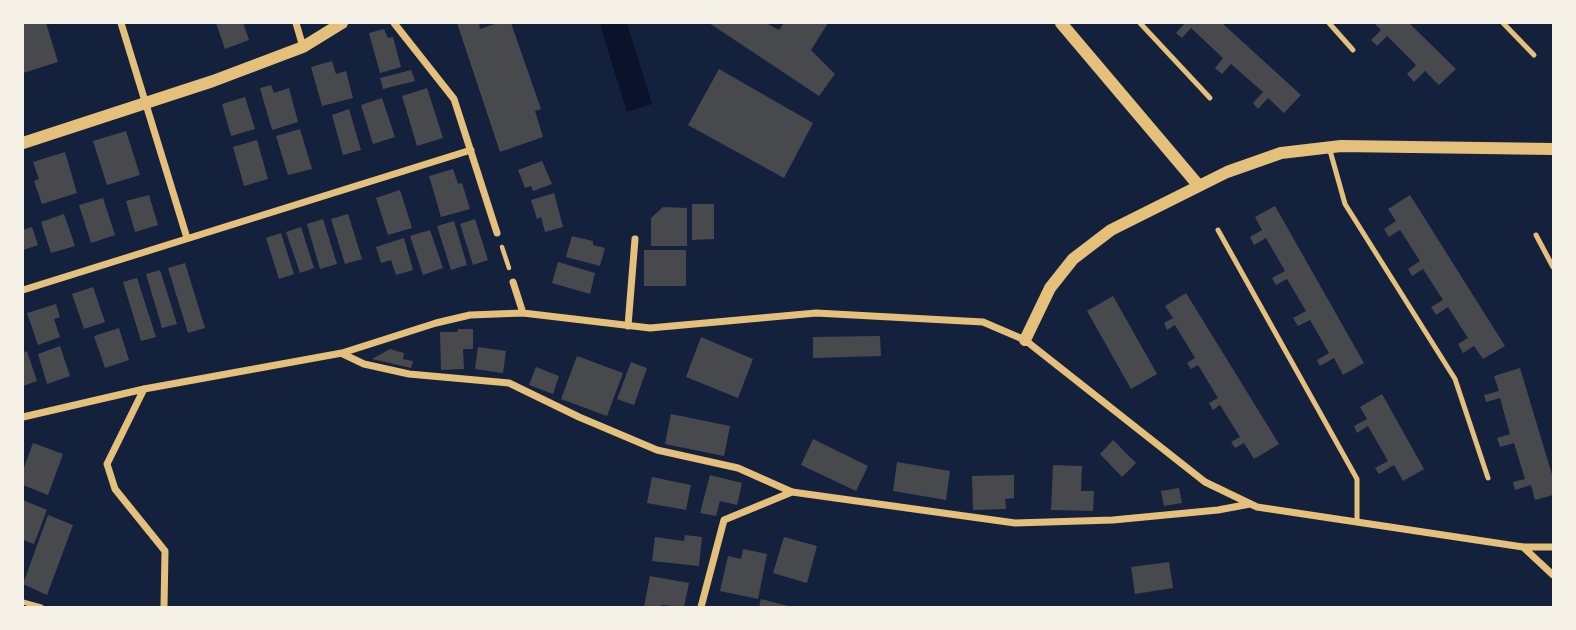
<!DOCTYPE html>
<style>
body{margin:0}
#map{position:relative;width:1576px;height:630px;overflow:hidden;background:#14213d;font-family:"PT Serif",serif}
canvas{display:block}
.frame{position:absolute;inset:0;border:24px solid #f6f1e7;pointer-events:none}
</style>
<div id="map">
<canvas width="1576" height="630"></canvas>
<div class="frame"></div>
</div>
<script>
const g = document.querySelector('canvas').getContext('2d');
g.lineJoin = 'round';
function fill(path, color) {
  g.fillStyle = color;
  g.fill(path, 'evenodd');
}
function toPath(rows) {
  const path = new Path2D();
  for (const r of rows) {
    path.moveTo(r[0], r[1]);
    for (let i = 2; i < r.length; i += 2) path.lineTo(r[i], r[i + 1]);
  }
  return path;
}
function strokePath(path, color, width, dash) {
  g.strokeStyle = color;
  g.lineWidth = width;
  g.lineCap = dash ? 'butt' : 'round';
  g.setLineDash(dash || []);
  g.stroke(path);
}
const water = toPath([
 [606,23,627,23,652,104,627,112,600,25]
]);
const building = toPath([
 [23,23,46,23,58,62,23,73],
 [216,23,243,23,249,40,225,49],
 [457,23,479,23,480,29,498,23,511,23,541,109,535,111,543,137,500,152],
 [709,23,766,23,779,30,784,23,828,23,811,50,835,74,819,96],
 [1185,23,1222,23,1301,95,1284,113,1268,98,1258,109,1253,103,1263,92,1231,64,1222,74,1215,68,1223,58,1191,28,1182,38,1176,33],
 [1374,23,1409,23,1456,69,1439,85,1425,71,1414,82,1407,74,1416,65,1387,36,1377,46,1371,40,1381,30],
 [384,29,388,38,393,37,401,67,380,73,369,33],
 [332,61,336,74,346,71,353,98,322,106,311,67],
 [719,69,813,123,784,178,688,125],
 [411,70,415,81,383,89,380,78],
 [271,85,274,93,289,88,298,122,272,130,260,88],
 [427,88,443,138,417,146,402,96],
 [245,97,255,129,231,136,222,104],
 [382,98,395,137,373,144,361,105],
 [349,109,361,150,343,155,332,115],
 [300,129,312,169,288,175,276,136],
 [126,131,140,175,107,185,93,141],
 [257,140,268,179,244,186,233,147],
 [65,152,77,193,42,204,34,181,39,179,33,162],
 [542,161,552,184,533,191,531,186,525,188,518,170],
 [453,169,458,184,462,183,470,209,441,217,429,176],
 [400,190,412,228,388,235,376,198],
 [554,193,563,227,545,232,541,217,537,219,531,200],
 [149,195,158,225,135,232,126,201],
 [1410,195,1505,346,1483,359,1474,346,1463,353,1458,344,1468,338,1448,307,1436,315,1431,307,1443,300,1423,269,1412,276,1408,269,1420,261,1400,230,1389,237,1384,229,1396,221,1388,209],
 [103,198,115,235,91,243,79,205],
 [692,204,714,204,714,239,692,240],
 [1275,206,1364,363,1343,375,1334,358,1320,366,1317,360,1329,353,1310,320,1298,326,1293,318,1306,311,1287,279,1276,285,1272,278,1285,271,1266,238,1254,245,1250,237,1262,230,1255,217],
 [663,207,687,208,687,246,651,246,651,218],
 [64,214,75,246,51,253,41,222],
 [348,214,362,259,345,264,331,219],
 [323,219,337,264,320,269,307,224],
 [475,219,488,260,473,265,460,224],
 [454,221,467,265,451,270,437,226],
 [32,227,38,245,23,250,23,230],
 [301,227,314,268,300,273,286,232],
 [430,230,443,268,423,275,410,236],
 [281,233,294,274,279,279,266,238],
 [572,236,593,241,593,245,605,248,600,266,566,257],
 [404,238,413,270,396,275,391,260,381,263,376,247],
 [644,250,686,250,686,286,644,286],
 [558,262,595,273,590,294,552,283],
 [185,263,205,328,188,333,168,268],
 [160,270,177,324,162,328,146,274],
 [137,278,156,337,141,341,123,282],
 [93,287,105,322,84,329,72,294],
 [1186,293,1279,444,1254,459,1244,443,1235,448,1231,442,1240,437,1220,405,1213,410,1209,403,1218,398,1198,365,1191,369,1187,363,1195,358,1175,325,1167,330,1164,323,1173,318,1165,306],
 [1113,296,1157,374,1131,389,1087,311],
 [56,304,60,317,54,319,60,337,38,345,27,313],
 [119,328,129,360,105,368,94,336],
 [458,329,473,329,473,349,463,349,464,369,441,370,440,332,457,332],
 [880,336,881,356,813,358,813,337],
 [701,337,753,359,738,398,686,377],
 [60,346,70,376,47,384,38,354],
 [478,347,506,351,503,373,475,369],
 [390,349,404,353,403,359,413,361,411,368,372,359],
 [27,351,37,381,23,386,23,353],
 [577,356,623,373,607,416,561,399],
 [631,362,647,368,634,405,617,399],
 [536,367,559,376,553,394,529,385],
 [1520,368,1553,478,1553,495,1535,500,1531,485,1515,490,1513,482,1525,479,1514,443,1500,447,1497,438,1510,434,1500,398,1486,402,1484,395,1499,391,1494,376],
 [1382,394,1424,469,1403,481,1394,465,1379,474,1375,468,1388,461,1368,426,1357,433,1354,426,1367,419,1360,407],
 [671,414,730,426,724,456,665,444],
 [813,439,868,466,856,491,801,465],
 [1113,440,1136,463,1122,477,1100,454],
 [33,443,63,454,48,495,23,485,23,470],
 [897,462,950,471,946,500,893,491],
 [1053,465,1082,466,1081,491,1094,491,1093,511,1051,510],
 [710,475,742,483,737,505,720,501,716,516,700,513],
 [1014,475,1014,498,1005,499,1006,509,973,510,972,476],
 [652,477,691,485,686,510,647,503],
 [1179,488,1182,503,1164,506,1161,491],
 [23,500,47,510,34,544,23,540],
 [48,515,73,525,47,595,23,584],
 [685,535,702,537,699,566,652,561,655,537,684,541],
 [784,537,817,546,807,583,773,573],
 [743,549,767,554,758,599,720,591,728,556,741,559],
 [1169,562,1173,588,1135,594,1131,567],
 [650,576,689,583,684,607,661,605,661,607,644,607],
 [761,599,788,606,788,607,759,607]
]);
const path = toPath([
 [502,247,509,268]
]);
const service = toPath([
 [1140,23,1210,98],
 [1329,23,1353,50],
 [1503,23,1534,55],
 [1329,147,1345,204,1455,379,1488,478],
 [1218,230,1357,479,1357,522],
 [1536,235,1553,267],
 [23,602,41,607]
]);
const minor = toPath([
 [121,23,187,238],
 [296,23,303,47],
 [394,23,454,99,497,233],
 [513,282,523,313],
 [23,290,471,150],
 [628,326,635,239],
 [343,354,364,364,409,374,509,383,579,417,657,450,738,468,792,492,1015,523,1113,520,1218,510,1250,504],
 [144,389,107,464,115,489,165,551,164,607],
 [23,417,144,389,342,353,436,323,470,315,523,313,650,328,816,313,983,322,1025,340,1205,482,1257,507,1523,547,1553,547],
 [1523,547,1553,575],
 [701,607,724,520,792,492]
]);
const tertiary = toPath([
 [1061,23,1199,186],
 [23,143,213,81,303,47,342,23],
 [1025,340,1050,288,1073,259,1111,230,1227,172,1281,153,1341,146,1553,149]
]);
fill(water, '#0b132b');
fill(building, '#48494c');
strokePath(path, '#e5c07b', 4.5);
strokePath(service, '#e5c07b', 5);
strokePath(minor, '#e5c07b', 7);
strokePath(tertiary, '#e5c07b', 12);
</script>
